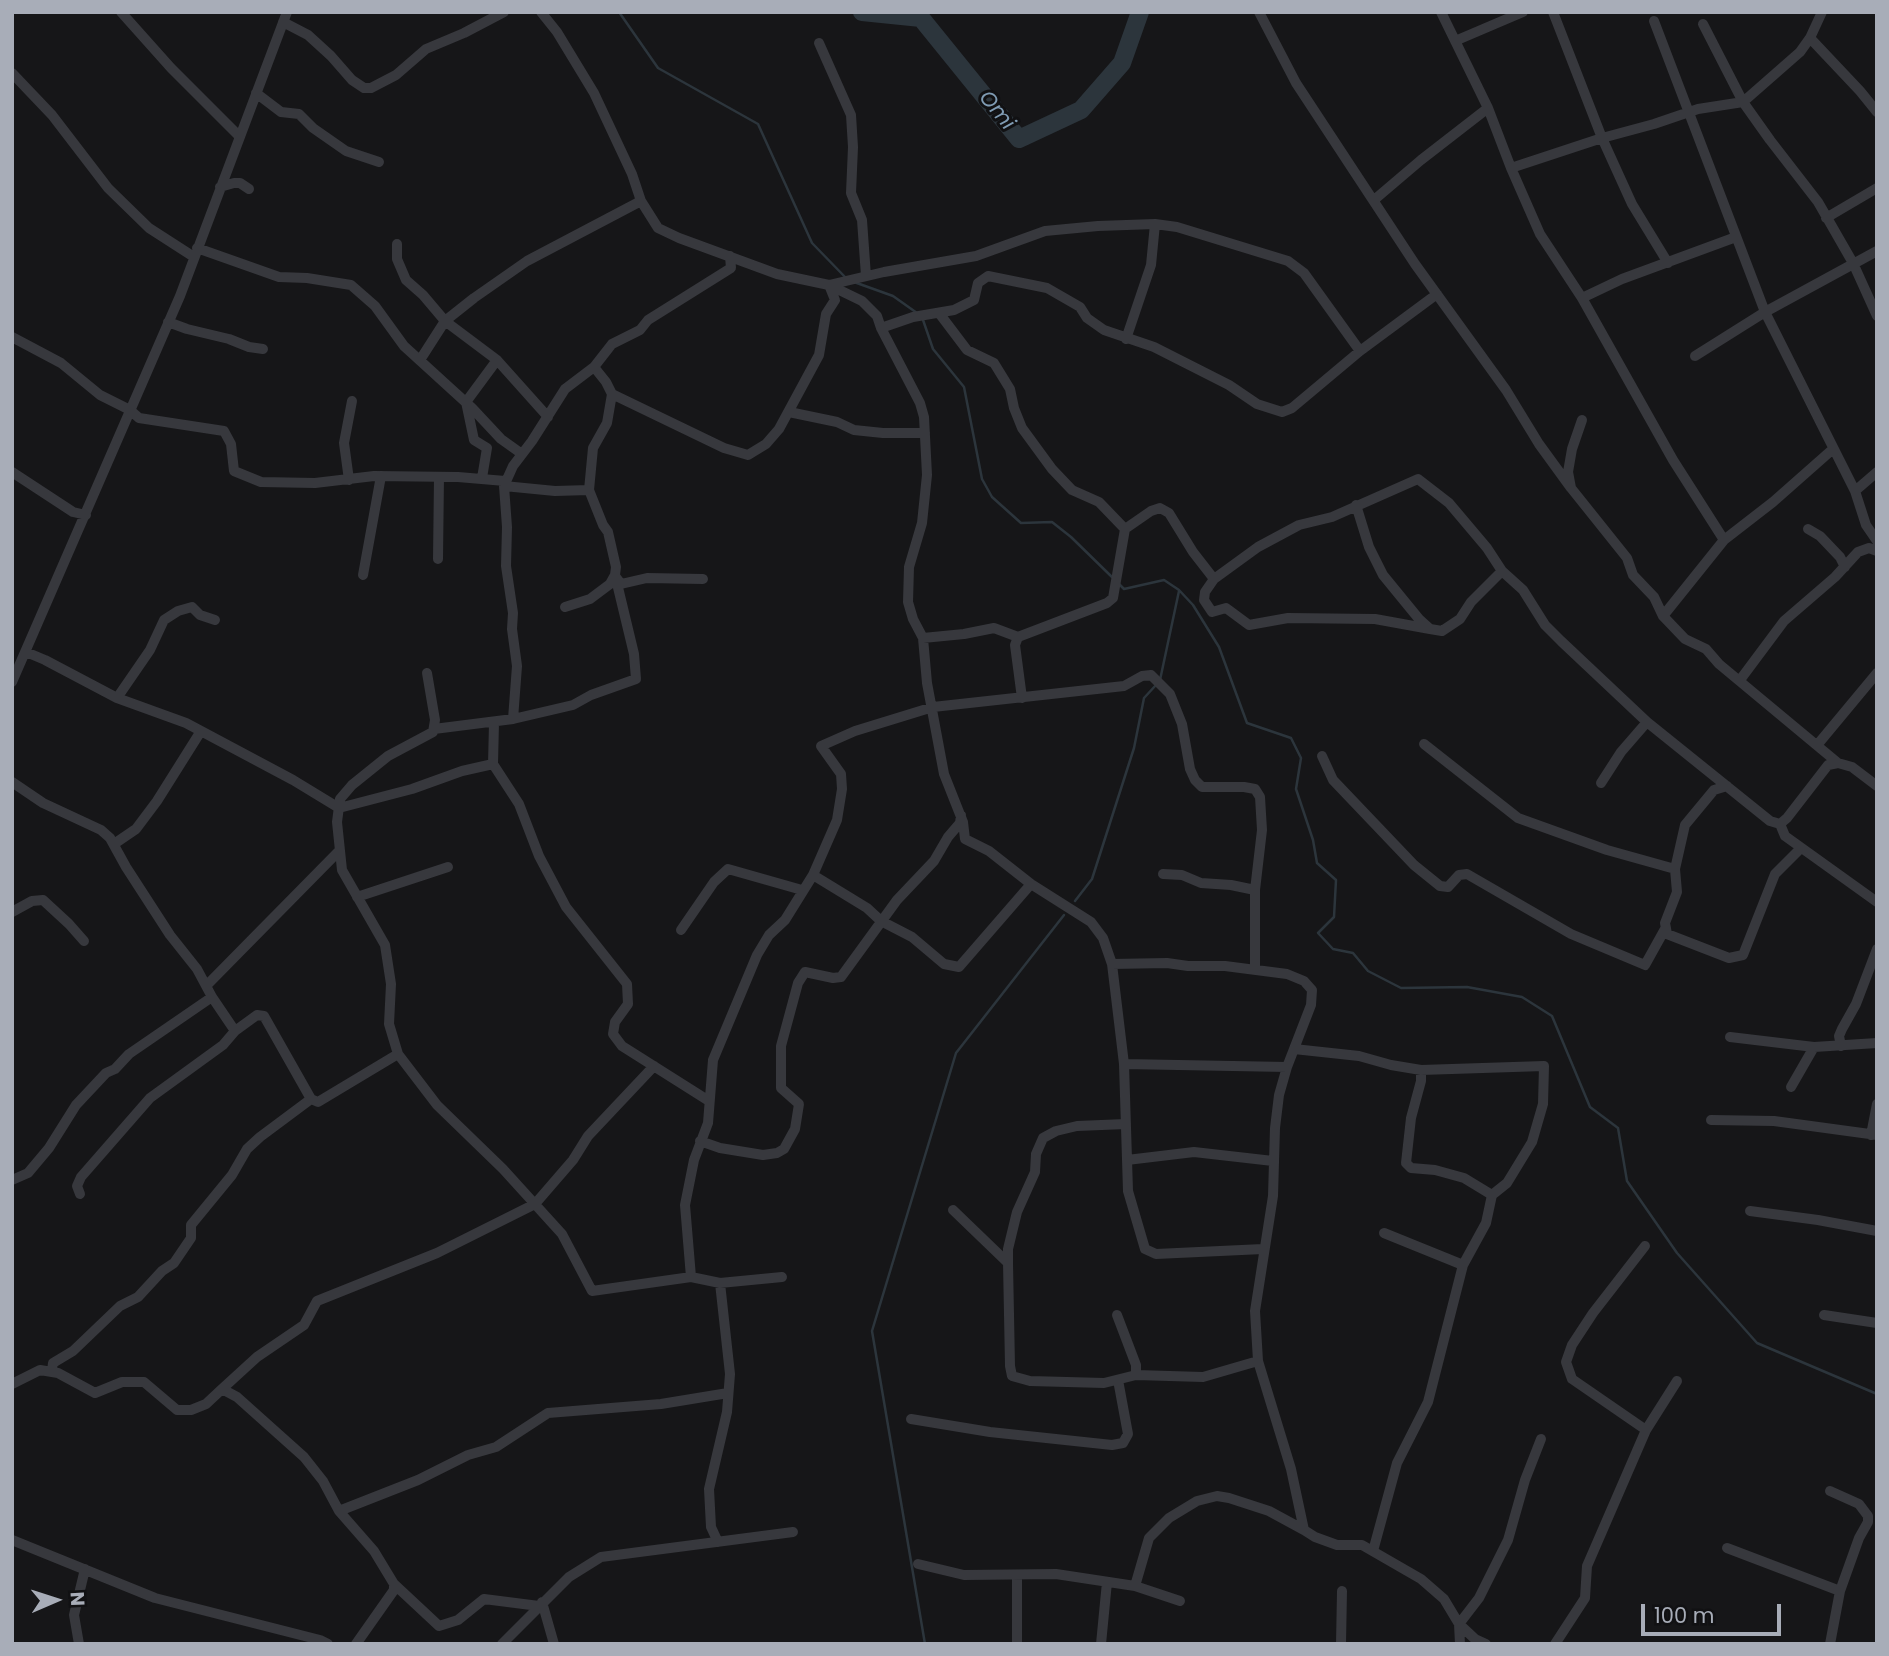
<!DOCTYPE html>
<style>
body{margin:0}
#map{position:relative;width:1889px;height:1656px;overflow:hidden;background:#161618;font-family:Poppins,sans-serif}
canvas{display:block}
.frame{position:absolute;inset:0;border:14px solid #a8adb8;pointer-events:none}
.north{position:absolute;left:21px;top:1565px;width:70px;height:70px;-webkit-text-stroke:5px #111113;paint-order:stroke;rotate:87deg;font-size:19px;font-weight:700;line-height:28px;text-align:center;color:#a8adb8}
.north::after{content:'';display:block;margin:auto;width:24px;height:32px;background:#a8adb8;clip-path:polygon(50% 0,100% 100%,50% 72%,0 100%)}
.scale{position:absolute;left:1641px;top:1604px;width:140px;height:32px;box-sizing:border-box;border:4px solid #a8adb8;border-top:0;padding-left:9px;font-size:21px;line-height:24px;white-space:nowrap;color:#a8adb8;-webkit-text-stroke:5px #111113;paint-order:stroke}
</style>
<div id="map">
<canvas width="1889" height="1656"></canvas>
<div class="frame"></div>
<div class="north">N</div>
<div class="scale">100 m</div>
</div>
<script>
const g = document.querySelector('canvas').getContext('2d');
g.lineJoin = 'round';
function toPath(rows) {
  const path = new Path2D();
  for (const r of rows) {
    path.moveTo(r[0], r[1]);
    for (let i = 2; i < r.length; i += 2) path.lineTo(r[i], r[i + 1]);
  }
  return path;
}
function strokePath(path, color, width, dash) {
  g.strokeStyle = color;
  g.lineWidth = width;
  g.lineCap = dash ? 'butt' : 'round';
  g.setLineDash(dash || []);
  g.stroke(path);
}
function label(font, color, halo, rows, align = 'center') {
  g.font = font + ' Poppins,sans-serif';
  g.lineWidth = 6;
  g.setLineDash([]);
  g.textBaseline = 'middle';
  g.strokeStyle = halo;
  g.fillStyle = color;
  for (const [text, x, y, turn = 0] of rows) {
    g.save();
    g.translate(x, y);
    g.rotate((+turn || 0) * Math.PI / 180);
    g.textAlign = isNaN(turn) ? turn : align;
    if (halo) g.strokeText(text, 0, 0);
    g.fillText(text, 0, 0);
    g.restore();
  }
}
const stream = toPath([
 [619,12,658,68,758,124,812,243,846,278],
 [854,282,893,296,917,313],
 [922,317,933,349,964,387,982,479,992,497,1021,523,1052,522,1071,537,1113,578],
 [1118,583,1124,589,1164,580,1179,590,1193,605,1219,647,1247,723,1291,738,1301,758,1296,789,1313,840,1317,863,1336,880,1334,917,1318,933,1333,949,1353,953,1368,971,1401,988,1467,987,1522,997,1552,1016,1590,1107,1618,1128,1627,1181,1677,1253,1757,1343,1877,1394],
 [1160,680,1179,591],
 [1075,901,1092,879,1134,748,1144,698,1156,685],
 [925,1644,872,1331,956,1053,1064,915]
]);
const river = toPath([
 [862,12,921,18,1019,139,1081,110,1122,63,1140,12]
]);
const minor = toPath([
 [121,12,171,68,239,136],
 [541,12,557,32,594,93,632,174,641,201,658,228,679,238,777,274,829,285,862,301,877,316,881,328,920,403,924,417,927,475,922,523,909,567,908,602,913,619,923,638,927,683,944,774,963,822,965,839,989,851,1031,884,1091,922,1103,938,1112,964,1167,963,1188,966,1225,966,1287,974,1304,981,1312,990,1311,1005,1287,1067,1279,1095,1275,1128,1273,1196,1255,1311,1258,1361,1291,1469,1304,1530,1315,1537,1337,1545,1362,1545,1421,1579,1444,1599,1459,1624,1475,1639,1486,1644],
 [1259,12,1296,83,1415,264,1506,390,1539,444,1571,488],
 [1441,12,1488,108,1511,168,1540,234,1582,298,1673,460,1724,540],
 [1654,21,1765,312,1855,491,1866,525,1877,541],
 [283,22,308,35,331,56,352,80,364,88,371,88,396,75,426,49,464,33,504,12],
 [1703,24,1743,102,1770,140,1818,202,1853,263,1877,316],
 [1810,38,1860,91,1877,112],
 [1455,41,1523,12],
 [819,43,851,115,853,147,851,193,862,220,866,276],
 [12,73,52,115,108,188,149,228,194,257],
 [256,93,281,112,299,114,313,128,346,151,379,162],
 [1511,168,1602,138,1553,12],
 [220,187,234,183,240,183,249,189],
 [1374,200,1421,160,1488,108],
 [1826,218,1877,188],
 [397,244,397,259,406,280,423,295,445,321,497,360,548,417],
 [197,248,279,277,307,278,351,285,375,306,404,346,472,408,501,439,522,454],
 [1668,263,1632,204,1602,138,1654,124,1698,109,1743,102,1800,52,1810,38,1822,12],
 [1582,298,1622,279,1736,237],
 [939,313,967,350,994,363,1010,389,1014,408,1022,428,1052,469,1072,490,1099,502,1125,529],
 [168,322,187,329,229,339,249,347,263,349],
 [881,328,913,317,954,310,974,300,978,283,988,276,1047,288,1080,307,1087,318,1104,330,1154,347,1229,385,1257,404,1282,412,1292,408,1360,351,1437,294],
 [12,337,61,363,100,395,130,410,139,418,224,431,231,444,234,471,261,482,315,483,374,476,458,477,505,481],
 [1126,339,1151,265,1155,224],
 [1695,356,1765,312,1877,251],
 [420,360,445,321,474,298,527,261,641,201],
 [612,394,724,448,748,455,766,444,779,429,819,355,826,314,835,300,829,285,884,272,976,256,1045,231,1098,226,1155,224,1177,227,1288,261,1304,273,1360,351],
 [789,412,837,422,854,430,883,433,925,433],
 [1582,420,1572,449,1568,472,1571,488,1627,558,1633,575,1654,597,1663,616,1685,639,1706,649,1719,664,1838,763],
 [12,472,73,512,86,515],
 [482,478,487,448,474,440,466,402,497,360],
 [349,480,344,443,352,401],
 [504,486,555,491,589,490],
 [1855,491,1877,472],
 [1356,505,1369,547,1383,575,1419,619,1430,629,1442,631,1460,619,1471,602,1502,571],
 [1808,529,1820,536,1840,557,1845,567],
 [438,559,439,477],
 [363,575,381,476],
 [615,576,621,584,647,578,703,579],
 [1214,579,1205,592,1204,600,1212,612,1226,608,1249,625,1288,618,1375,619,1430,629],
 [565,607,590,599,610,584,615,575,616,567,608,532,603,525,589,490,593,448,607,423,612,394,606,382,594,367],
 [1663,616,1724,540,1773,502,1833,449],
 [1018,637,1015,645,1022,698],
 [923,638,964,634,994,628,1018,637,1107,603,1113,598,1125,529,1151,511,1160,508,1169,513,1193,552,1214,579,1258,547,1299,525,1332,517,1418,479,1449,503,1487,548,1502,571,1523,590,1545,625,1561,641,1647,722,1770,821,1780,824,1787,818,1828,765,1838,763,1852,767,1877,786],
 [26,652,45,660,117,698,186,723,293,780,339,808,412,789,462,771,493,764,519,804,539,856,566,907,627,984,628,1004,615,1022,613,1034,622,1046,709,1101],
 [427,673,435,720,433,732,388,756,352,785,340,799,337,822,342,870,385,945,391,984,389,1024,398,1054,437,1105,503,1169,562,1234,592,1291,691,1277,720,1283,782,1277],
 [1740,680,1784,621,1835,577,1858,552,1869,548,1877,551],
 [12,682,180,296,287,12],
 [117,698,150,650,164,620,178,611,192,607,200,615,215,620],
 [513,719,573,705,591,695,636,679,634,654,615,575],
 [434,729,513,719,517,666,512,629,513,613,506,566,507,527,504,486,513,466,532,441,565,389,594,367,612,344,640,330,648,320,731,268,730,256],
 [1424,744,1518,818,1607,850,1675,869],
 [1818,744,1877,673],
 [1322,756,1333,780,1414,865,1440,886,1448,887,1459,875,1467,874,1571,934,1645,965,1665,929],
 [493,764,494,723],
 [12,782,43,803,101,830,110,838,126,867,170,935,197,969,212,997,129,1054,115,1069,106,1073,76,1105,49,1148,28,1173,12,1180],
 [1601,783,1621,752,1647,722],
 [1727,786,1714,790,1685,825,1675,869,1677,892,1665,923,1667,934,1729,958,1743,955,1775,874,1801,848],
 [1780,824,1785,836,1877,902],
 [114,844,136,829,157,801,201,731],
 [1163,874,1182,875,1201,883,1231,885,1255,890,1255,970],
 [813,875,867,908,881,921,912,937,944,964,959,967,1031,884],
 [357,897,448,867],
 [12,912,32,901,43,900,69,924,84,941],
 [681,930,714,882,728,869,802,890],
 [1112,964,1124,1064,1128,1191,1145,1249,1156,1254,1263,1249],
 [207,985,340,850],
 [212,997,235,1031,257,1015,264,1016,311,1099,318,1102,398,1054],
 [1730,1037,1814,1047],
 [1841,1046,1839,1036,1842,1029,1856,1004,1877,949],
 [1294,1049,1359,1056,1391,1065,1421,1070,1544,1066,1543,1104,1532,1142,1507,1183,1492,1195,1486,1223,1463,1265,1428,1402,1397,1463,1373,1551],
 [1124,1064,1287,1067],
 [1421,1070,1421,1081,1411,1118,1406,1163,1411,1168,1435,1170,1464,1178,1492,1195],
 [1791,1087,1814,1047,1877,1043],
 [1711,1120,1774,1121,1877,1135],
 [1871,1135,1877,1104],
 [700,1141,720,1148,763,1155,777,1153,784,1149,795,1129,799,1104,781,1088,781,1046,798,983,805,972,833,978,841,977,897,900,934,861,948,837,960,823,961,815],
 [1127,1160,1194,1152,1273,1161],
 [80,1194,77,1186,81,1177,150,1098,223,1045,235,1031],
 [953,1210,1008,1263,1010,1366,1012,1376,1030,1381,1104,1383,1136,1375,1203,1377,1258,1361],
 [1750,1211,1818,1220,1877,1231],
 [1384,1233,1463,1265],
 [1008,1263,1008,1249,1017,1212,1035,1172,1036,1154,1043,1138,1056,1131,1077,1126,1126,1124],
 [691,1277,685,1205,694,1160,708,1123,713,1060,757,955,769,935,785,920,813,875,837,820,842,789,841,774,821,746,855,731,933,707,1124,686,1142,676,1151,675,1170,694,1182,724,1190,769,1195,780,1202,787,1244,787,1255,789,1260,797,1262,830,1255,890],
 [1117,1315,1136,1365,1136,1375],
 [1824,1315,1877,1323],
 [52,1371,53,1363,73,1351,120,1306,138,1297,162,1271,174,1263,191,1238,191,1225,232,1175,247,1149,260,1137,311,1099],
 [12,1384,40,1370,58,1373,95,1393,122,1382,144,1382,177,1410,191,1410,206,1404,222,1389,237,1397,304,1457,323,1481,339,1511,374,1551,394,1584,394,1590,356,1644],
 [222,1389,257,1357,304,1325,317,1301,437,1253,535,1204,573,1160,588,1136,654,1066],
 [911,1419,990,1432,1112,1445,1123,1443,1128,1434,1118,1380],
 [1646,1430,1677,1381],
 [339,1511,418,1480,468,1455,496,1447,548,1413,661,1404,728,1393],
 [12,1540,155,1598,320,1640,328,1644],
 [718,1542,711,1527,709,1489,727,1412,730,1374,720,1283],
 [1727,1548,1840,1591],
 [918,1564,964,1575,1056,1574,1135,1586,1180,1601],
 [1017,1576,1017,1644],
 [394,1584,439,1626,458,1620,484,1599,539,1606],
 [1135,1586,1149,1538,1169,1518,1197,1501,1217,1496,1229,1498,1269,1511,1304,1530],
 [542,1602,554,1644],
 [79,1644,74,1615,85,1569],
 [502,1644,569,1577,601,1557,793,1532],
 [1101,1644,1107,1582],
 [1341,1644,1342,1591],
 [1460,1644,1459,1624,1479,1598,1508,1540,1525,1480,1541,1439],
 [1555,1644,1585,1598,1587,1566,1646,1430,1572,1379,1566,1362,1572,1345,1593,1313,1645,1246],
 [1830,1644,1840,1591,1859,1538,1868,1522,1868,1516,1859,1504,1830,1491]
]);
const waterNames = [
 ["Omi",996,111,51]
];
strokePath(stream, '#2c353c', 2.5);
strokePath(river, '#2c353c', 18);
strokePath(minor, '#37383d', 10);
label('italic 21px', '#7f9bb3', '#111113', waterNames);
</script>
